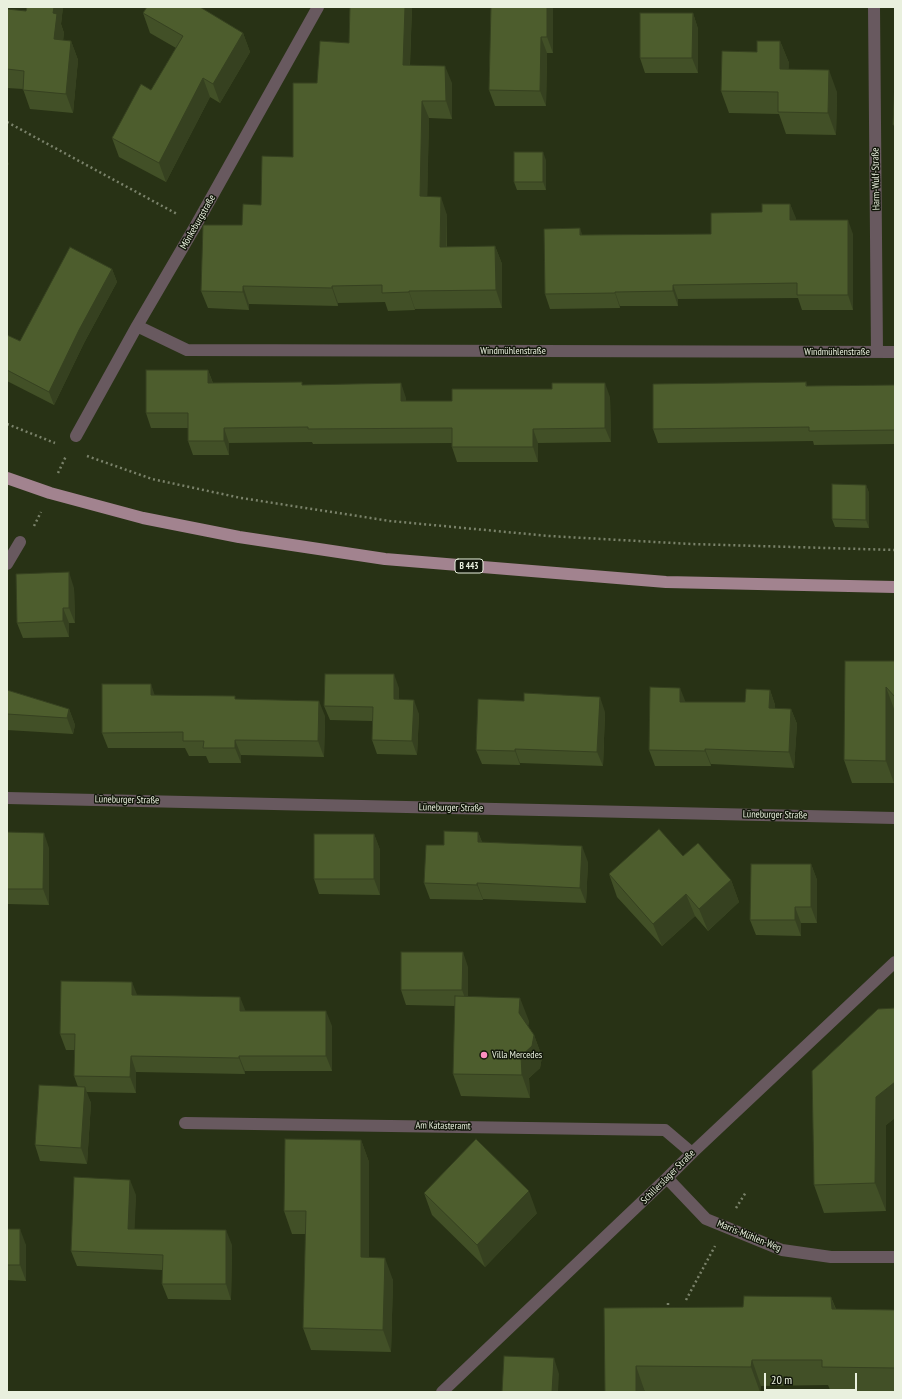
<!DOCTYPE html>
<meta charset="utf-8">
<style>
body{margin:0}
#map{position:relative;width:902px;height:1399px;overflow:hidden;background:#283215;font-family:"PT Sans Narrow",sans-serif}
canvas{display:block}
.frame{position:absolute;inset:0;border:8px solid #e9f0de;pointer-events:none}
.scale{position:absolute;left:764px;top:1373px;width:93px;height:18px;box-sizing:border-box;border:2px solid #e9f0de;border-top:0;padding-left:5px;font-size:12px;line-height:14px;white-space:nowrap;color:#e9f0de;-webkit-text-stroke:3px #13180b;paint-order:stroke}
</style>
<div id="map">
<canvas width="902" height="1399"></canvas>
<div class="frame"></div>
<div class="scale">20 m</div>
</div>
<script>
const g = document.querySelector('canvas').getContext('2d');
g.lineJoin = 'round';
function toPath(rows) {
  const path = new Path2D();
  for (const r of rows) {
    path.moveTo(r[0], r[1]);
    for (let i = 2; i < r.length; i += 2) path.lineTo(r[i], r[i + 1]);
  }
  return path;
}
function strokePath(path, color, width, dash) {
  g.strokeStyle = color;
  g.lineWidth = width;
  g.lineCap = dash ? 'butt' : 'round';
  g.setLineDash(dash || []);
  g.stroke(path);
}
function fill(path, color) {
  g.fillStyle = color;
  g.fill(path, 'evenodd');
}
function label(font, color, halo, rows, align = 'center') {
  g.font = font + ' "PT Sans Narrow",sans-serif';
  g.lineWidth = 3;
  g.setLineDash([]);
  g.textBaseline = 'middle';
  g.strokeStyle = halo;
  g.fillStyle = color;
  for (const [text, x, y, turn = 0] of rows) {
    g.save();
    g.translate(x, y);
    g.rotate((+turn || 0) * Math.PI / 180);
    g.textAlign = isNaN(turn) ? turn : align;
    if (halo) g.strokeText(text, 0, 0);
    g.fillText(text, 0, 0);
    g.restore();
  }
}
const path = toPath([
 [7,122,177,214],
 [7,424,55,443],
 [87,456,152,479,241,498,390,521,549,536,691,544,895,550],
 [58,473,66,456],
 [34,526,41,512],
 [736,1208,746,1192],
 [686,1300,715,1246],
 [668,1310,668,1300]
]);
const minor = toPath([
 [874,7,877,352],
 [137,326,187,350,895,352],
 [76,436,137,326,196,225,318,7],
 [7,564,20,542],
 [7,798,895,818],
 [185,1123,665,1130,692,1153],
 [667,1178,706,1219,782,1250,831,1257,895,1257],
 [442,1392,667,1178,692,1153,895,962]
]);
const major = toPath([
 [7,478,50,493,143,518,239,537,385,559,666,582,895,587]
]);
const wall = toPath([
 [27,7,63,7,61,24,64,33,63,40,71,41,78,60,73,113,30,109,23,89,7,88,7,9,26,11],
 [350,7,412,7,410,65,452,83,452,119,429,118,427,197,447,215,447,247,495,246,502,264,502,308,415,309,415,310,388,311,385,302,338,303,338,306,249,304,249,310,208,308,201,291,242,225,261,205,293,157,317,83,349,43],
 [491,7,553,7,553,53,547,53,546,106,495,106,489,90],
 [143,13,243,33,250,52,220,103,210,97,166,182,119,157,112,138,151,90,176,48,150,33],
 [693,13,698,29,698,73,645,73,640,58],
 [780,41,789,63,788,69,837,92,836,135,786,134,779,114,729,113,721,91,757,52],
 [546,160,546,190,517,190,514,182],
 [790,204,796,220,853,234,853,310,802,310,798,298,678,299,678,306,620,306,620,308,550,309,545,294,582,235,711,234,762,212],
 [112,269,117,282,84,343,54,405,7,381,7,335,20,341],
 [208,370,213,383,303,385,406,398,406,401,452,401,610,397,611,442,538,443,538,462,457,462,452,447,452,443,313,444,312,442,229,443,229,455,193,455,188,441,188,428,151,428,146,413],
 [806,382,807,386,895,385,895,444,814,445,813,441,658,443,653,429],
 [866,485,869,493,869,528,835,527,832,519],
 [74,588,75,623,69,623,69,637,23,638,17,623],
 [895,661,894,783,852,783,844,760],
 [399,688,399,699,419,714,417,755,377,754,372,740,372,721,330,720,324,706],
 [7,690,69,709,75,725,73,734,7,730],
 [770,690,775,705,775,708,791,709,797,724,794,768,711,764,711,766,655,766,649,750,686,702,745,702],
 [155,695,236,699,325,716,324,757,241,755,241,763,209,763,206,756,189,756,185,748,108,748,102,733],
 [605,712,603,766,520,763,520,765,482,764,476,750],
 [7,832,49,848,49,905,7,904],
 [478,832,482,842,588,862,586,903,483,899,483,900,430,899,424,883,444,845],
 [374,834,380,850,380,895,319,894,314,879],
 [683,856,731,880,739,902,708,931,695,916,662,946,617,897,609,874],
 [811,864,817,880,817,923,801,923,801,936,756,935,750,920],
 [468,967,468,996,529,1021,528,1026,534,1035,542,1057,540,1068,529,1078,530,1098,461,1096,453,1074,455,1006,406,1005,401,990],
 [137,995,245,1011,332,1026,332,1071,245,1071,245,1074,136,1072,136,1093,86,1092,91,1103,87,1164,40,1161,35,1145,78,1087,74,1076,75,1050,66,1050,60,1034],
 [895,1008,895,1118,886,1125,886,1211,824,1213,814,1185],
 [361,1140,369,1162,369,1257,393,1280,391,1352,311,1350,303,1328,306,1234,292,1234,284,1211],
 [424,1193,537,1213,485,1267,432,1215],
 [136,1195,134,1229,232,1245,231,1300,168,1299,162,1284,162,1270,77,1266,71,1251],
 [7,1229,26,1245,26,1281,7,1280],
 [831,1297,836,1309,895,1310,895,1392,831,1392,828,1385,761,1386,760,1392,645,1392,604,1308,743,1307]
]);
const shadedWall = toPath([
 [54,7,63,7,61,24,64,33,61,58,54,39,53,13],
 [405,7,412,7,409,83,403,65],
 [547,7,553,7,553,53,547,37],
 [693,13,698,29,698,73,692,58],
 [243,33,250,52,220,103,213,84],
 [541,37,547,53,546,106,540,91],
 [71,41,78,60,73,113,66,94],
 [780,41,789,63,788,91,780,69],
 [445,66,452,83,452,119,446,101],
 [829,70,837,92,836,135,828,113],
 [203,78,210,97,166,182,159,163],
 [422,101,429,118,427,214,420,196],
 [543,152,546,160,546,190,543,182],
 [7,160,9,164,7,167],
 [441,197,447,215,446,265,440,247],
 [790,204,796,218,796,235,790,220],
 [848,220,853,234,853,310,848,295],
 [580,228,585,243,580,235],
 [495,246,502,264,502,308,496,290],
 [112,269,117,282,84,343,54,405,49,392,79,330],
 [673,285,678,299,678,306,673,291],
 [243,286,249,304,249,310,243,292],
 [332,286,338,303,338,306,332,288],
 [409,291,415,309,415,310,409,292],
 [615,292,620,306,620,308,615,293],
 [208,370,213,384,208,383],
 [401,383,406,398,407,415,401,401],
 [605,383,610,397,611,442,605,428],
 [224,428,229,443,229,455,224,441],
 [533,429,538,443,538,462,533,447],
 [866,485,869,493,869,528,866,520],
 [69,572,74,588,75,623,69,608],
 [63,608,69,623,69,637,63,621],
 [394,674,399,688,399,714,394,699],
 [151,684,156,699,151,695],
 [886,687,894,709,894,783,886,761],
 [680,688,686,703,680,702],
 [770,690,775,705,775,723,769,708],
 [600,697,605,712,603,766,597,752],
 [414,700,419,714,417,755,412,741],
 [319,701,325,716,324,757,318,741],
 [69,709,75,725,73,734,67,718],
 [791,709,797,724,794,768,789,752],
 [235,740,241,755,241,763,235,748],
 [515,749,520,763,520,765,515,751],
 [705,749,711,764,711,766,705,751],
 [478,832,484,848,478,842],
 [44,833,49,848,49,905,43,889],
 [374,834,380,850,380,895,374,879],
 [582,846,588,862,586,903,580,888],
 [811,864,817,880,817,923,811,907],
 [731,880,739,902,708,931,699,909],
 [477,883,483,899,483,900,477,885],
 [686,894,695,916,662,946,653,924],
 [795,907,801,923,801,936,795,920],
 [463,952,468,967,468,1006,462,990],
 [132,982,138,997,132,995],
 [240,997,246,1012,240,1011],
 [520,998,529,1021,527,1035,519,1013],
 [326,1011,332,1026,332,1071,326,1056],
 [534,1035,542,1057,540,1068,529,1078,530,1098,522,1075,521,1056],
 [131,1056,136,1072,136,1093,130,1077],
 [239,1056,245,1071,245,1074,239,1058],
 [895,1082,895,1118,886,1125,886,1211,875,1183,876,1097],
 [85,1087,91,1103,87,1164,81,1148],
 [361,1140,369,1162,369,1279,361,1257],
 [130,1180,136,1195,134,1245,128,1229],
 [529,1191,537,1213,485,1267,477,1245],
 [20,1229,26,1245,26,1281,20,1265],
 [226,1230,232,1245,231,1300,226,1284],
 [385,1258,393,1280,391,1352,383,1330],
 [831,1297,840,1322,832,1309],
 [554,1358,559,1374,558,1392,552,1392],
 [752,1360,761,1386,760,1392,751,1367],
 [636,1366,645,1392,636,1392]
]);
const building = toPath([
 [27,7,54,7,53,13,57,14,54,39,71,41,66,94,23,90,24,71,7,69,7,9,26,11,27,7],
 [147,7,200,7,243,33,213,84,203,78,159,163,112,138,141,84,151,90,183,36,143,13,147,7],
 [350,7,405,7,403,65,445,66,446,101,422,101,420,196,441,197,440,247,495,246,496,290,409,291,409,292,382,293,382,285,332,286,332,288,243,286,243,292,201,291,203,225,242,225,243,204,261,205,262,156,293,157,293,83,317,83,320,41,349,43,350,7],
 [491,7,547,7,547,37,541,37,540,91,489,90,491,7],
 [640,13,693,13,692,58,640,58,640,13],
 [757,41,780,41,780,69,829,70,828,113,778,112,778,92,721,91,722,51,757,52,757,41],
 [895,80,895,125,893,125,895,80],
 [514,152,543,152,543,182,514,182,514,152],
 [762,204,790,204,790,220,848,220,848,295,797,295,797,283,673,285,673,291,615,292,615,293,545,294,544,229,580,228,580,235,711,234,711,213,762,212,762,204],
 [70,247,112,269,79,330,49,392,7,370,7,335,20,341,70,247],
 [146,370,208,370,208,383,302,382,302,385,401,383,401,401,452,401,452,389,552,389,552,383,605,383,605,428,533,429,533,447,452,447,452,428,308,429,308,427,224,428,224,441,188,441,188,413,146,413,146,370],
 [806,382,806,386,895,385,895,430,809,431,809,427,653,429,653,384,806,382],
 [832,484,866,485,866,520,832,519,832,484],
 [69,572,69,608,63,608,63,621,17,623,16,574,69,572],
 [845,661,895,661,895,697,886,687,886,761,844,760,845,661],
 [325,674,394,674,394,699,414,700,412,741,372,740,373,707,324,706,325,674],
 [102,684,151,684,151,695,235,696,235,699,319,701,318,741,235,740,235,748,203,748,204,741,183,741,183,732,102,733,102,684],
 [650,687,680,688,680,702,745,702,746,689,770,690,769,708,791,709,789,752,705,749,705,751,649,750,650,687],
 [7,690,69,709,67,718,7,714,7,690],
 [524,693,600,697,597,752,515,749,515,751,476,750,478,699,524,701,524,693],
 [659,829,683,856,698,843,731,880,699,909,686,894,653,924,609,874,659,829],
 [444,831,478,832,478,842,582,846,580,888,477,883,477,885,424,883,426,845,444,845,444,831],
 [7,832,44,833,43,889,7,889,7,832],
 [314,834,374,834,374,879,314,879,314,834],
 [751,864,811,864,811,907,795,907,795,920,750,920,751,864],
 [401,952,463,952,462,990,401,990,401,952],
 [61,981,132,982,132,995,240,997,240,1011,326,1011,326,1056,239,1056,239,1058,131,1056,130,1077,74,1076,75,1034,60,1034,61,981],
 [455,996,520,998,519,1013,534,1035,532,1046,521,1056,522,1075,453,1074,455,996],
 [895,1008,895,1082,876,1097,875,1183,814,1185,812,1071,878,1009,895,1008],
 [39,1085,85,1087,81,1148,35,1145,39,1085],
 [285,1139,361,1140,361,1257,385,1258,383,1330,303,1328,306,1211,284,1211,285,1139],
 [476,1139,529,1191,477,1245,424,1193,476,1139],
 [74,1177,130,1180,128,1229,226,1230,226,1284,162,1284,163,1255,71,1251,74,1177],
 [7,1229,20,1229,20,1265,7,1265,7,1229],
 [744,1296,831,1297,832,1309,895,1310,895,1368,822,1367,822,1360,752,1360,751,1367,636,1366,636,1392,605,1392,604,1308,743,1307,744,1296],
 [504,1356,554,1358,552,1392,502,1392,504,1356]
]);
const markers = [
 [484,1055,4,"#fc8fc1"]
];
const shields = [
 [469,566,28]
];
const shieldNames = [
 ["B 443",469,566]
];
const streetNames = [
 ["Harm-Wulf-Straße",876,179,-91],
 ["Mönkeburgstraße",198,222,-60],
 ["Windmühlenstraße",513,351],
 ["Windmühlenstraße",837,352],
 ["Lüneburger Straße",127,800,1],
 ["Lüneburger Straße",451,808,1],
 ["Lüneburger Straße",775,815,1],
 ["Am Katasteramt",443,1126,1],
 ["Schillerslager Straße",668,1177,-45],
 ["Marris-Mühlen-Weg",749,1236,22]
];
const poiNames = [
 ["Villa Mercedes",492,1055]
];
strokePath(path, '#7a826a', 2.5, [2, 3]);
strokePath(minor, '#68595f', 12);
strokePath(major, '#a2838f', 12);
fill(wall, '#425027');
fill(shadedWall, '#364120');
fill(building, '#4d5d2d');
strokePath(building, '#364120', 1);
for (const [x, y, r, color] of markers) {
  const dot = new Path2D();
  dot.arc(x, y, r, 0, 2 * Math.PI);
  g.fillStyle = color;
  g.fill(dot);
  strokePath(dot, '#13180b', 1.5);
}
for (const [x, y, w] of shields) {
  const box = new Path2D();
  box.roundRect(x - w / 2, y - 7, w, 14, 3);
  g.fillStyle = '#13180b';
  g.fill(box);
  strokePath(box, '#e9f0de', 1);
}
label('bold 9px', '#e9f0de', null, shieldNames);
label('10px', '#e9f0de', '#13180b', streetNames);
label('10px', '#e9f0de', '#13180b', poiNames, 'left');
</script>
